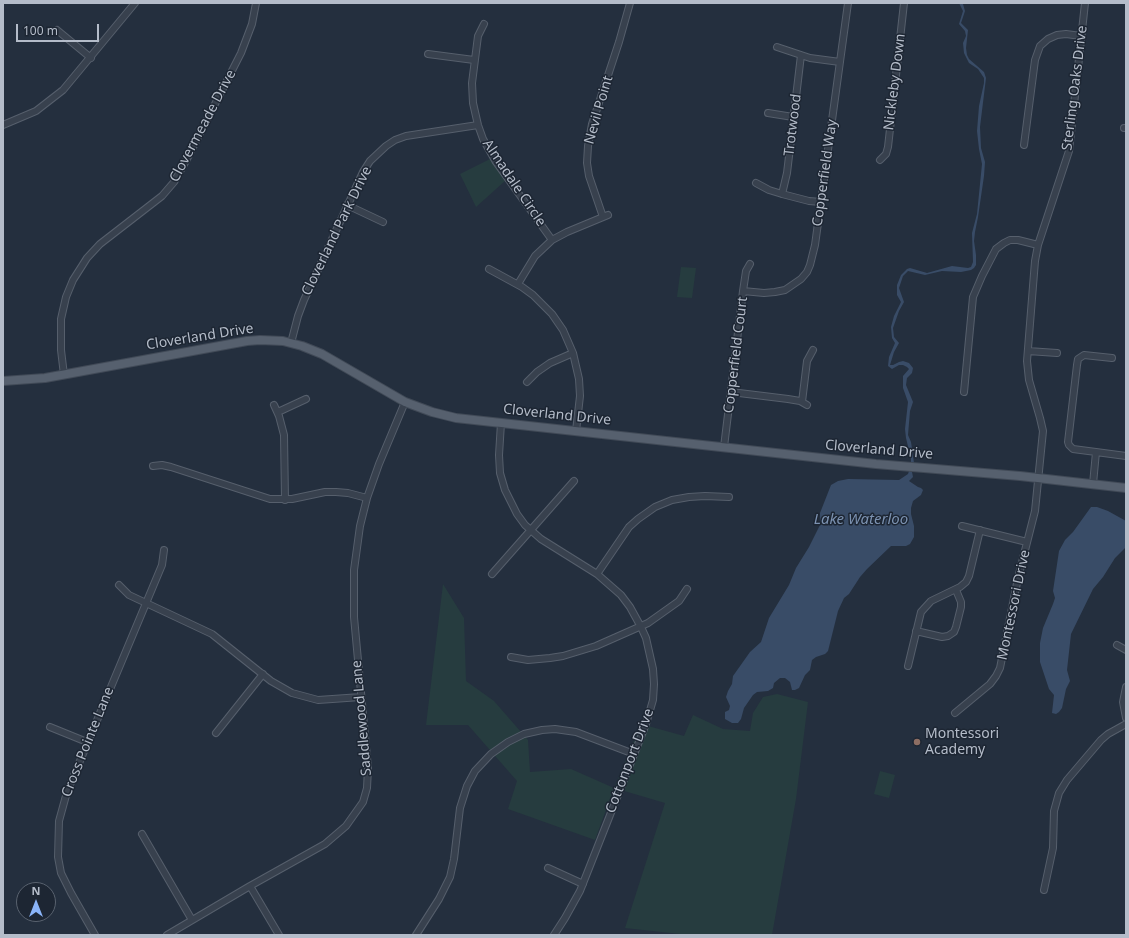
<!DOCTYPE html>
<style>
body{margin:0}
#map{position:relative;width:1129px;height:938px;overflow:hidden;background:#242f3e;font-family:"Noto Sans",sans-serif}
canvas{display:block}
.frame{position:absolute;inset:0;border:4px solid #b4bcc9;pointer-events:none}
.north{position:absolute;left:16px;top:882px;width:40px;height:40px;box-sizing:border-box;background:#1d2633;border:1px solid #59626f;border-radius:50%;rotate:0deg;font-size:11px;font-weight:700;line-height:16px;text-align:center;color:#b4bcc9}
.north::after{content:'';display:block;margin:auto;width:14px;height:18px;background:#8ab4f8;clip-path:polygon(50% 0,100% 100%,50% 72%,0 100%)}
.scale{position:absolute;left:16px;top:24px;width:83px;height:18px;box-sizing:border-box;border:2px solid #b4bcc9;border-top:0;padding-left:5px;font-size:12px;line-height:14px;white-space:nowrap;color:#b4bcc9;-webkit-text-stroke:3px #1d2633;paint-order:stroke}
</style>
<div id="map">
<canvas width="1129" height="938"></canvas>
<div class="frame"></div>
<div class="north">N</div>
<div class="scale">100 m</div>
</div>
<script>
const g = document.querySelector('canvas').getContext('2d');
g.lineJoin = 'round';
function fill(path, color) {
  g.fillStyle = color;
  g.fill(path, 'evenodd');
}
function toPath(rows) {
  const path = new Path2D();
  for (const r of rows) {
    path.moveTo(r[0], r[1]);
    for (let i = 2; i < r.length; i += 2) path.lineTo(r[i], r[i + 1]);
  }
  return path;
}
function strokePath(path, color, width, dash) {
  g.strokeStyle = color;
  g.lineWidth = width;
  g.lineCap = dash ? 'butt' : 'round';
  g.setLineDash(dash || []);
  g.stroke(path);
}
function label(font, color, halo, rows, align = 'center') {
  g.font = font + ' "Noto Sans",sans-serif';
  g.lineWidth = 3;
  g.setLineDash([]);
  g.textBaseline = 'middle';
  g.strokeStyle = halo;
  g.fillStyle = color;
  for (const [text, x, y, turn = 0] of rows) {
    g.save();
    g.translate(x, y);
    g.rotate((+turn || 0) * Math.PI / 180);
    g.textAlign = isNaN(turn) ? turn : align;
    if (halo) g.strokeText(text, 0, 0);
    g.fillText(text, 0, 0);
    g.restore();
  }
}
const green = toPath([
 [490,159,505,181,476,207,460,174],
 [681,267,696,268,692,298,677,297],
 [443,584,464,618,466,681,494,701,528,740,530,772,571,769,614,788,641,724,684,736,693,715,723,729,750,731,753,713,763,697,777,694,808,702,796,799,772,935,689,935,625,928,665,803,614,788,595,840,508,809,517,781,468,725,426,725],
 [880,771,895,775,889,798,874,794]
]);
const water = toPath([
 [959,3,963,4,965,11,961,23,968,30,966,48,967,55,969,59,984,72,986,78,980,127,981,148,985,162,984,176,978,217,975,232,974,241,976,255,976,265,974,268,971,270,961,272,942,271,925,275,908,271,903,276,899,288,904,302,899,311,893,328,894,337,899,343,894,352,890,365,893,365,899,362,903,361,909,363,913,368,912,373,907,378,906,385,913,402,910,411,908,435,911,442,914,463,912,472,913,477,909,481,918,487,921,488,923,490,921,495,913,501,911,508,911,514,914,526,914,537,910,544,906,546,891,546,867,569,860,577,849,594,844,598,838,611,828,651,825,654,816,657,812,660,810,670,805,675,799,688,795,690,792,690,790,682,785,678,780,678,774,683,773,688,768,691,757,692,753,695,744,708,741,719,738,723,732,723,725,719,725,712,729,710,730,706,726,697,728,691,732,684,733,676,750,652,761,642,769,618,789,585,796,568,809,547,820,525,820,513,831,485,838,481,848,479,899,480,908,474,911,465,911,459,906,438,905,429,908,402,903,388,903,376,909,369,907,367,903,365,899,365,892,369,888,366,889,357,895,343,892,338,891,327,894,316,901,302,897,295,897,285,901,275,907,269,910,268,927,273,952,266,968,268,971,267,973,262,972,233,977,214,982,164,979,149,977,131,979,106,984,83,984,78,978,69,969,63,964,53,963,43,966,36,965,31,959,24,963,11],
 [1091,507,1097,507,1108,511,1126,521,1126,547,1115,558,1103,577,1093,589,1071,634,1067,670,1070,681,1066,689,1062,708,1059,712,1056,714,1052,713,1054,695,1049,689,1040,662,1040,643,1043,628,1053,604,1055,598,1053,591,1059,551,1065,540,1073,532]
]);
const minor = toPath([
 [484,24,478,36,472,83,473,103,478,125,483,139,496,162,552,240],
 [57,30,91,58],
 [777,47,810,58,840,62],
 [428,54,474,60],
 [768,113,793,117],
 [3,125,36,111,63,90,135,3],
 [1124,128,1126,128],
 [1024,145,1035,60,1040,46,1048,39,1057,35,1066,34,1081,36],
 [880,160,886,154,888,147,904,3],
 [756,183,769,190,782,194,809,201,821,202],
 [782,194,787,173,801,55],
 [347,205,383,222],
 [603,217,589,176,587,163,588,146,592,124,619,42,630,3],
 [489,269,522,287,533,295,552,314,563,330,573,353,579,379,580,396,576,431],
 [518,284,535,256,552,240,567,232,608,215],
 [743,291,764,293,775,292,785,290,801,279,807,272,810,265,815,245,848,3],
 [291,343,298,316,304,300,363,172,370,161,386,146,395,140,406,136,478,125],
 [1028,351,1057,353],
 [64,375,61,350,61,319,66,297,73,280,87,258,100,244,162,196,174,182,187,159,241,53,252,24,256,3],
 [527,382,537,372,550,363,573,353],
 [731,392,788,399,800,401,807,405],
 [964,392,973,297,982,276,996,249,1004,243,1010,240,1018,240,1038,245],
 [802,402,807,361,813,350],
 [274,405,279,416,284,435,285,500],
 [278,412,306,399],
 [501,423,499,455,500,473,505,490,517,514,525,525,541,539,597,574,621,595,630,607,641,627,646,638,653,669,654,684,653,700,646,724,580,891,565,918,554,935],
 [724,447,743,291,746,271,750,264],
 [1096,452,1126,456],
 [153,466,162,465,171,467,270,499,292,499,325,492,336,492,348,493,367,498],
 [1093,484,1096,452,1073,449,1069,445,1068,442,1077,365,1078,359,1084,355,1112,358],
 [962,526,1027,542],
 [492,574,574,481],
 [597,574,629,527,638,519,655,507,672,500,689,497,705,496,729,497],
 [119,585,129,595,212,634,271,681,292,693,318,700,361,697],
 [916,631,942,637,948,636,954,632,956,627,961,607,961,602,956,590],
 [1117,645,1126,650],
 [511,657,528,660,550,658,563,656,596,646,648,623,679,601,687,589],
 [908,666,921,612,931,601,960,587,966,582,969,576,980,530],
 [1126,687,1123,702,1126,718],
 [955,713,990,684,996,676,1000,668,1018,578,1035,511,1043,431,1040,418,1029,380,1027,361,1035,261,1038,245,1069,151,1085,3],
 [50,727,87,742],
 [216,733,263,674],
 [142,834,192,920],
 [548,868,583,884],
 [250,886,279,935],
 [1044,890,1053,848,1054,811,1059,793,1067,780,1101,740,1108,734,1126,724],
 [95,935,71,893,61,873,58,857,59,821,67,792,162,565,164,550],
 [167,935,250,886,325,844,346,826,363,802,367,788,368,768,354,617,354,570,360,526,367,498,379,464,405,402],
 [416,935,439,899,450,877,454,859,460,808,467,786,475,771,491,754,508,742,524,734,542,730,555,729,576,732,634,754]
]);
const major = toPath([
 [3,381,45,378,247,341,260,340,283,341,302,346,322,354,405,402,432,412,456,418,876,464,1020,476,1126,488]
]);
const markers = [
 [917,742,4,"#8d6e63"]
];
const streetNames = [
 ["Nickleby Down",895,82,-83],
 ["Sterling Oaks Drive",1075,88,-83],
 ["Nevil Point",599,110,-74],
 ["Trotwood",793,125,-83],
 ["Clovermeade Drive",203,126,-62],
 ["Copperfield Way",825,173,-82],
 ["Almadale Circle",514,183,56],
 ["Cloverland Park Drive",337,231,-64],
 ["Cloverland Drive",200,337,-9],
 ["Copperfield Court",736,355,-83],
 ["Cloverland Drive",557,415,6],
 ["Cloverland Drive",879,450,5],
 ["Montessori Drive",1014,605,-78],
 ["Saddlewood Lane",362,718,-95],
 ["Cross Pointe Lane",88,742,-68],
 ["Cottonport Drive",630,761,-69]
];
const poiNames = [
 ["Montessori",925,734],
 ["Academy",925,750]
];
const waterNames = [
 ["Lake Waterloo",861,520]
];
fill(green, '#263c3f');
fill(water, '#394c67');
strokePath(minor, '#565f6c', 8);
strokePath(major, '#414a57', 10);
strokePath(minor, '#38414e', 6);
strokePath(major, '#56606e', 8);
for (const [x, y, r, color] of markers) {
  const dot = new Path2D();
  dot.arc(x, y, r, 0, 2 * Math.PI);
  g.fillStyle = color;
  g.fill(dot);
  strokePath(dot, '#1d2633', 1.5);
}
label('14px', '#b4bcc9', '#1d2633', streetNames);
label('14px', '#b4bcc9', '#1d2633', poiNames, 'left');
label('italic 15px', '#7c92b1', '#1d2633', waterNames);
</script>
